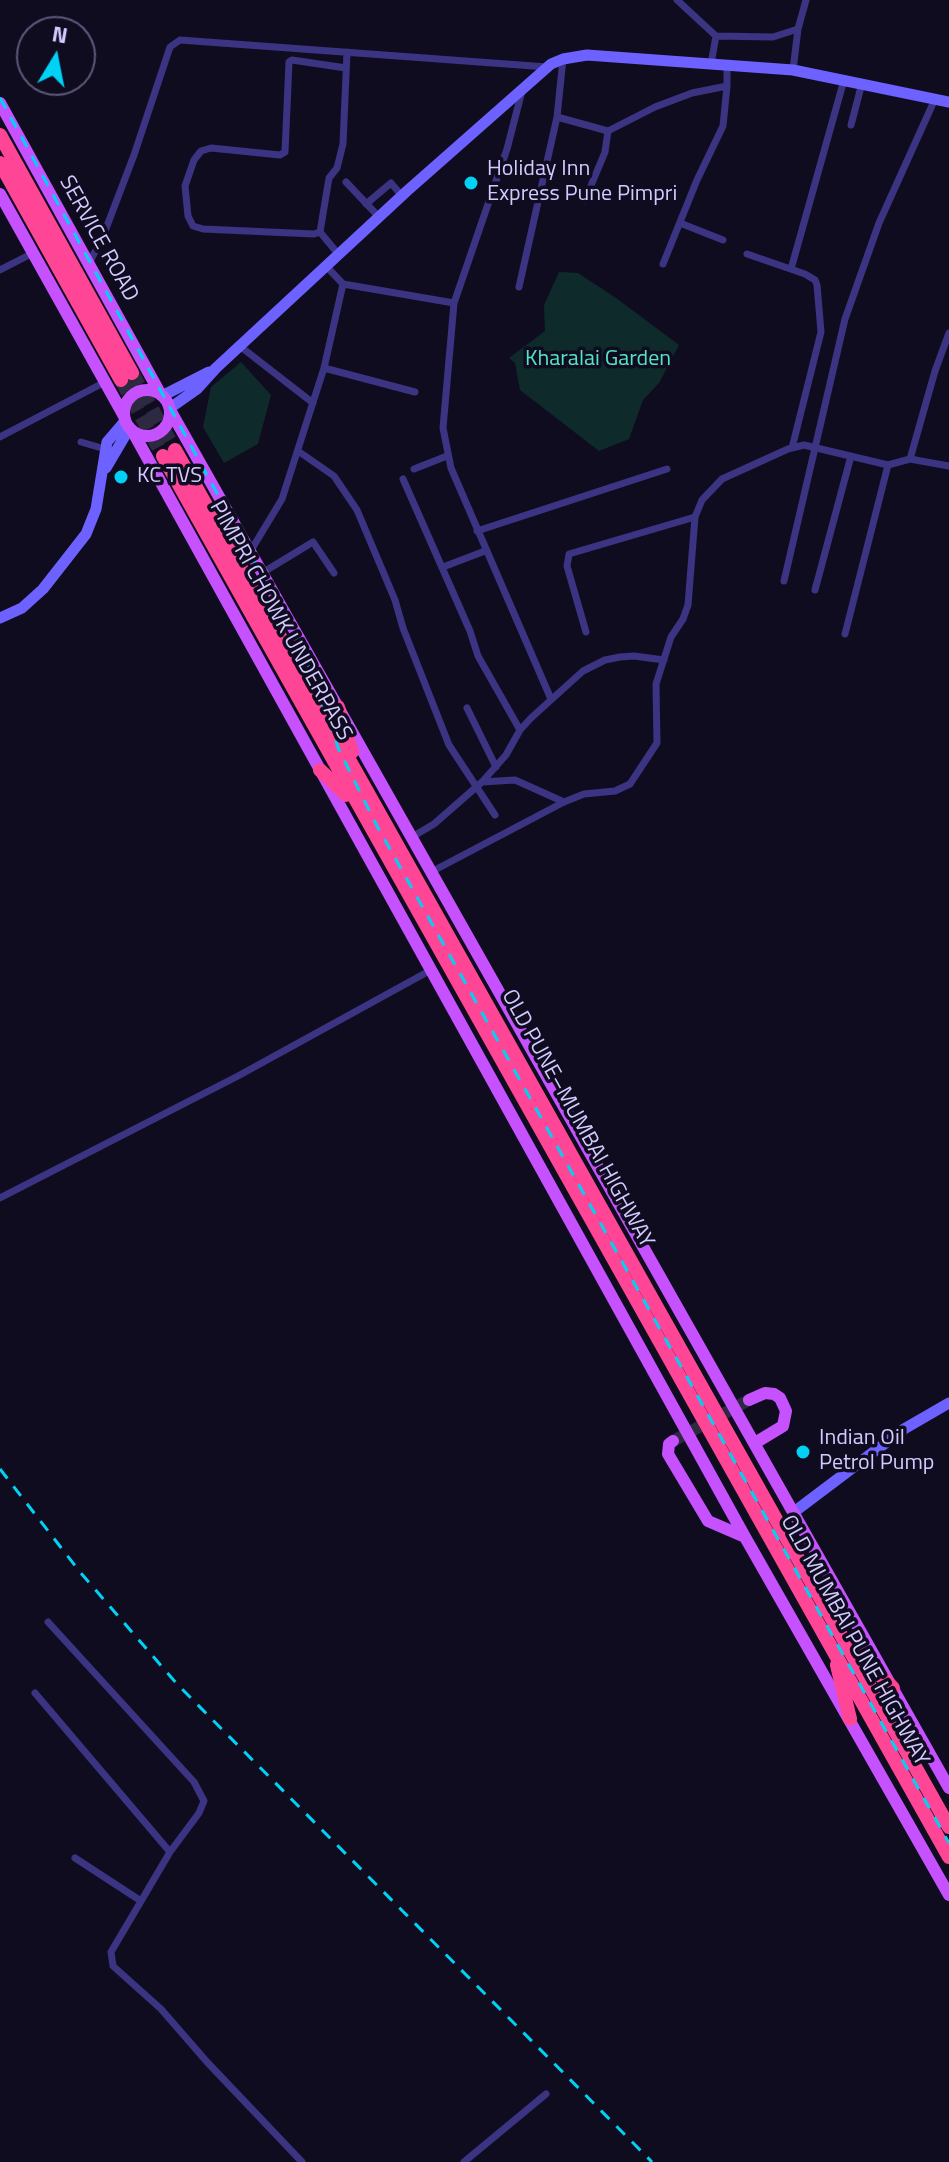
<!DOCTYPE html>
<meta charset="utf-8">
<style>
body{margin:0}
#map{position:relative;width:949px;height:2162px;overflow:hidden;background:#100c20;font-family:"Titillium Web",sans-serif}
canvas{display:block}
.north{position:absolute;left:16px;top:16px;width:80px;height:80px;box-sizing:border-box;background:#100c20;border:2px solid #5e5879;border-radius:50%;rotate:10deg;font-size:22px;font-weight:700;line-height:32px;text-align:center;color:#d3cbff}
.north::after{content:'';display:block;margin:auto;width:28px;height:36px;background:#00d2f6;clip-path:polygon(50% 0,100% 100%,50% 72%,0 100%)}
</style>
<div id="map">
<canvas width="949" height="2162"></canvas>
<div class="north">N</div>
</div>
<script>
const g = document.querySelector('canvas').getContext('2d');
g.lineJoin = 'round';
function fill(path, color) {
  g.fillStyle = color;
  g.fill(path, 'evenodd');
}
function toPath(rows) {
  const path = new Path2D();
  for (const r of rows) {
    if (r.length === 3) {
      path.moveTo(r[0] + r[2], r[1]);
      path.arc(r[0], r[1], r[2], 0, 2 * Math.PI);
      continue;
    }
    path.moveTo(r[0], r[1]);
    for (let i = 2; i < r.length; i += 2) path.lineTo(r[i], r[i + 1]);
  }
  return path;
}
function strokePath(path, color, width, dash) {
  g.strokeStyle = color;
  g.lineWidth = width;
  g.lineCap = dash ? 'butt' : 'round';
  g.setLineDash(dash || []);
  g.stroke(path);
}
function label(font, color, halo, rows, align = 'center') {
  g.font = font + ' "Titillium Web",sans-serif';
  g.lineWidth = 7;
  g.setLineDash([]);
  g.textBaseline = 'middle';
  g.strokeStyle = halo;
  g.fillStyle = color;
  for (const [text, x, y, turn = 0] of rows) {
    g.save();
    g.translate(x, y);
    g.rotate((+turn || 0) * Math.PI / 180);
    g.textAlign = isNaN(turn) ? turn : align;
    if (halo) g.strokeText(text, 0, 0);
    g.fillText(text, 0, 0);
    g.restore();
  }
}
const green = toPath([
 [559,272,578,273,616,298,679,345,659,383,643,400,629,439,599,451,520,390,515,363,509,358,545,331,544,305],
 [241,362,271,395,258,444,224,463,203,427,211,387]
]);
const primaryTunnel = toPath([
 [673,1441,749,1400]
]);
const highwayTunnel = toPath([
 [132,373,175,450],
 [121,380,163,456]
]);
const street = toPath([
 [677,0,716,36,773,37,798,29,806,0],
 [711,64,716,36],
 [346,68,292,60,289,62,285,152,280,155,211,148,201,151,194,160,185,186,188,216,193,226,203,229,314,234,320,232,329,178,337,168,343,144,347,52],
 [793,70,798,29],
 [522,91,507,149,454,303,443,428,451,468,551,699],
 [557,117,608,131,605,152,585,200],
 [851,125,862,83],
 [608,131,655,107,692,93,727,86,727,65],
 [346,182,379,217],
 [366,204,391,183,402,196],
 [680,223,723,240],
 [320,232,339,255],
 [747,254,805,274,815,280,817,285,821,332,792,448],
 [89,263,102,239,134,155,170,47,180,40,547,67],
 [663,264,697,180,723,126,727,86],
 [791,269,844,80],
 [0,270,33,253],
 [343,284,454,303],
 [519,287,557,117,563,59],
 [241,347,313,403],
 [324,368,415,392],
 [0,437,105,382],
 [81,442,105,449],
 [298,451,334,476,357,510,395,600,403,628,449,745,495,815],
 [910,459,935,371,949,333],
 [414,469,447,456],
 [403,479,470,631,478,656,520,730],
 [477,531,667,469],
 [250,552,282,499,324,368,343,284,326,266],
 [443,567,485,551],
 [262,573,313,542,334,573],
 [784,581,845,319,879,223,935,99],
 [815,590,851,456],
 [586,632,567,566,569,554,695,517],
 [845,634,888,465],
 [467,708,496,767],
 [482,782,515,780,564,802],
 [412,837,434,824,482,782,506,755,520,730,531,718,583,671,605,660,620,657,634,656,664,660],
 [431,872,564,802,584,794,615,791,630,784,657,743,656,684,671,637,683,619,688,605,695,517,702,500,722,479,788,449,804,445,888,465,910,459,949,466],
 [0,1198,238,1076,431,970],
 [48,1622,194,1782,204,1801,199,1813,170,1852,111,1952,113,1966,161,2009,207,2062,302,2162],
 [35,1693,170,1852],
 [75,1858,141,1901],
 [464,2162,546,2094]
]);
const secondary = toPath([
 [162,396,209,372],
 [170,408,197,389,216,368,407,191,551,64,563,59,587,55,793,70,949,102],
 [106,468,129,429],
 [0,618,22,608,43,589,86,534,96,509,107,442,125,421],
 [794,1512,904,1429,949,1403]
]);
const primary = toPath([
 [0,103,161,395],
 [0,194,124,416],
 [147,413,23],
 [170,410,949,1788],
 [133,432,745,1537,949,1895],
 [749,1400,765,1393,774,1394,780,1398,786,1411,783,1426,755,1443],
 [673,1441,669,1444,668,1454,708,1521,745,1537]
]);
const highway = toPath([
 [0,135,132,373],
 [0,163,121,380],
 [175,450,949,1827],
 [163,456,949,1857],
 [338,707,352,752],
 [320,770,346,795],
 [856,1651,893,1688],
 [837,1665,850,1719]
]);
const rail = toPath([
 [0,98,302,648,339,750,377,826,949,1843],
 [0,1469,80,1572,177,1684,652,2162]
]);
const markers = [
 [471,183,8,"#00d2f6"],
 [121,477,8,"#00d2f6"],
 [803,1452,8,"#00d2f6"]
];
const poiNames = [
 ["Holiday Inn",487,170],
 ["Express Pune Pimpri",487,195],
 ["KC TVS",137,477],
 ["Indian Oil",819,1439],
 ["Petrol Pump",819,1464]
];
const streetNames = [
 ["SERVICE ROAD",98,239,61],
 ["PIMPRI CHOWK UNDERPASS",280,621,61],
 ["OLD PUNE–MUMBAI HIGHWAY",577,1119,61],
 ["OLD MUMBAI PUNE HIGHWAY",854,1641,61]
];
const parkNames = [
 ["Kharalai Garden",598,360]
];
fill(green, '#0e2a2a');
strokePath(primaryTunnel, '#2d2941', 12, [12, 6]);
strokePath(highwayTunnel, '#2d2941', 14, [14, 7]);
strokePath(street, '#3b3482', 7);
strokePath(secondary, '#6d62ff', 11);
strokePath(primary, '#c652ff', 12);
strokePath(highway, '#ff4696', 14);
strokePath(rail, '#00d2f6', 3, [12, 10]);
for (const [x, y, r, color] of markers) {
  const dot = new Path2D();
  dot.arc(x, y, r, 0, 2 * Math.PI);
  g.fillStyle = color;
  g.fill(dot);
  strokePath(dot, '#100c20', 3);
}
label('22px', '#d3cbff', '#100c20', poiNames, 'left');
label('22px', '#d3cbff', '#100c20', streetNames);
label('22px', '#52e4c6', '#100c20', parkNames);
</script>
